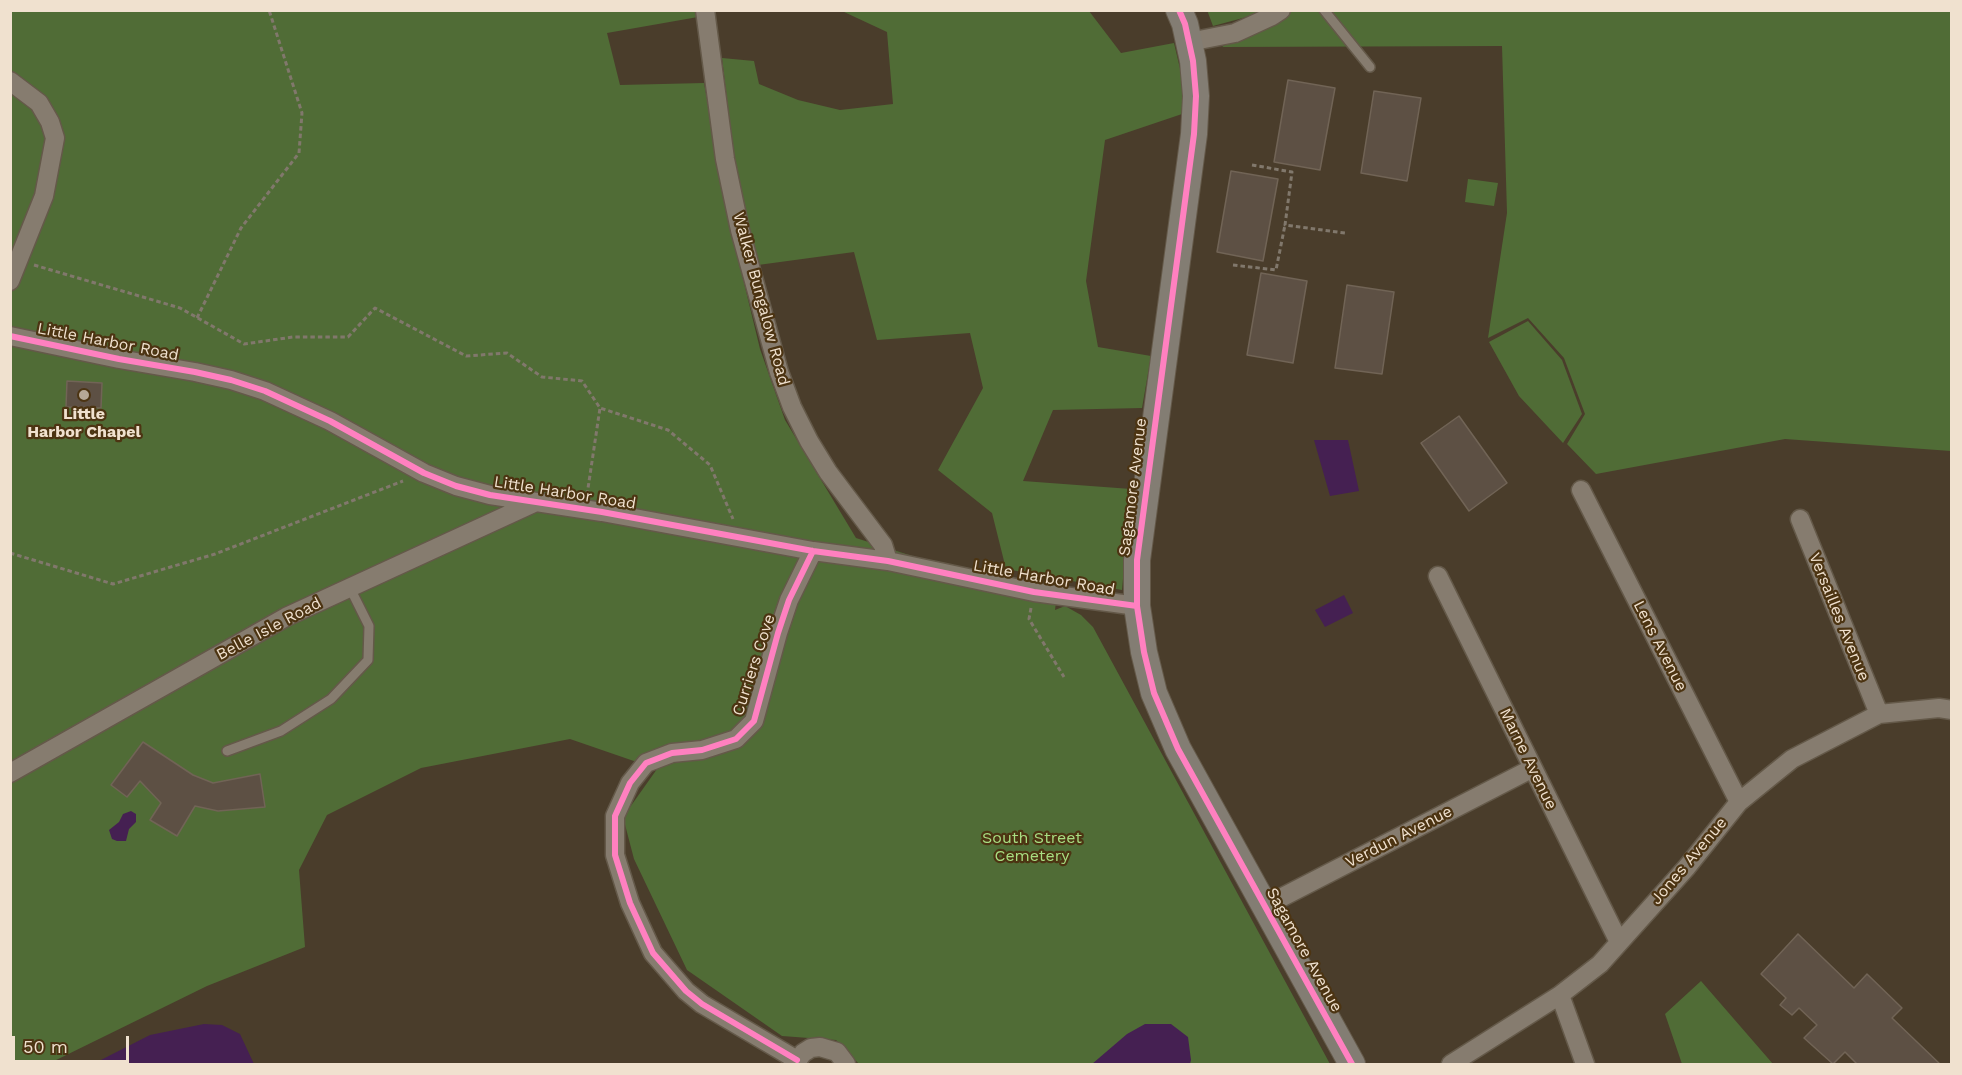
<!DOCTYPE html>
<style>
body{margin:0}
#map{position:relative;width:1962px;height:1075px;overflow:hidden;background:#4a3d2b;font-family:"Work Sans",sans-serif}
canvas{display:block}
.frame{position:absolute;inset:0;border:12px solid #f0e1cf;pointer-events:none}
.scale{position:absolute;left:12px;top:1036px;width:117px;height:27px;box-sizing:border-box;border:3px solid #f0e1cf;border-top:0;padding-left:8px;font-size:18px;line-height:21px;white-space:nowrap;color:#f0e1cf;-webkit-text-stroke:4px #4c3412;paint-order:stroke}
</style>
<div id="map">
<canvas width="1962" height="1075"></canvas>
<div class="frame"></div>
<div class="scale">50 m</div>
</div>
<script>
const g = document.querySelector('canvas').getContext('2d');
g.lineJoin = 'round';
function fill(path, color) {
  g.fillStyle = color;
  g.fill(path, 'evenodd');
}
function toPath(rows) {
  const path = new Path2D();
  for (const r of rows) {
    path.moveTo(r[0], r[1]);
    for (let i = 2; i < r.length; i += 2) path.lineTo(r[i], r[i + 1]);
  }
  return path;
}
function strokePath(path, color, width, dash) {
  g.strokeStyle = color;
  g.lineWidth = width;
  g.lineCap = dash ? 'butt' : 'round';
  g.setLineDash(dash || []);
  g.stroke(path);
}
function label(font, color, halo, rows, align = 'center') {
  g.font = font + ' "Work Sans",sans-serif';
  g.lineWidth = 4.5;
  g.setLineDash([]);
  g.textBaseline = 'middle';
  g.strokeStyle = halo;
  g.fillStyle = color;
  for (const [text, x, y, turn = 0] of rows) {
    g.save();
    g.translate(x, y);
    g.rotate((+turn || 0) * Math.PI / 180);
    g.textAlign = isNaN(turn) ? turn : align;
    if (halo) g.strokeText(text, 0, 0);
    g.fillText(text, 0, 0);
    g.restore();
  }
}
const green = toPath([
 [1207,10,1269,11,1213,26],
 [1273,10,1951,11,1951,451,1785,439,1596,474,1567,444,1585,414,1564,358,1528,318,1488,338,1507,213,1502,46,1222,47],
 [10,11,696,11,698,17,607,33,620,85,704,83,731,229,760,349,785,420,856,538,1056,602,1055,610,1065,606,1081,615,1093,627,1330,1064,859,1064,836,1040,782,1036,687,970,634,859,623,817,657,769,570,739,421,768,327,815,299,870,305,947,207,986,48,1064,11,1064],
 [842,11,1089,11,1121,53,1174,43,1182,77,1182,114,1105,140,1086,281,1098,347,1151,356,1142,408,1053,410,1023,481,1131,489,1122,590,1006,569,992,513,938,470,983,388,970,333,877,340,854,252,758,265,734,158,722,58,754,61,759,84,798,100,840,110,893,104,887,32],
 [1468,179,1498,183,1494,206,1465,202],
 [1528,321,1562,360,1582,414,1563,443,1519,396,1489,342],
 [1701,981,1773,1064,1682,1064,1665,1014]
]);
const water = toPath([
 [1314,440,1348,440,1359,491,1330,496],
 [1344,595,1353,613,1325,627,1315,610],
 [131,811,136,814,136,822,129,829,126,841,117,841,112,839,109,830,119,822,123,814],
 [204,1024,222,1025,240,1034,254,1064,93,1064,150,1035],
 [1145,1024,1171,1024,1188,1037,1191,1060,1190,1064,1092,1064,1127,1034]
]);
const building = toPath([
 [1288,80,1335,88,1320,170,1274,162,1288,80],
 [1374,91,1421,98,1407,181,1361,173,1374,91],
 [1231,171,1278,179,1263,261,1217,252,1231,171],
 [1261,273,1307,281,1293,363,1247,355,1261,273],
 [1347,285,1394,292,1382,374,1335,368,1347,285],
 [67,381,102,383,101,408,66,407,67,381],
 [1459,416,1507,483,1469,511,1421,443,1459,416],
 [143,742,193,775,213,783,260,774,265,807,218,811,195,806,177,836,150,820,161,803,140,781,127,797,111,785,143,742],
 [1798,934,1854,988,1867,974,1902,1008,1892,1018,1941,1065,1858,1065,1845,1052,1833,1064,1804,1038,1817,1025,1799,1008,1792,1015,1780,1005,1786,998,1761,974,1798,934]
]);
const path = toPath([
 [1252,165,1292,172,1285,225,1345,233],
 [34,265,180,308,244,344,293,337,348,337,375,308,466,356,507,353,542,377,582,381,600,408,668,430,710,465,733,519],
 [1233,265,1276,270,1285,225],
 [197,318,241,228,299,153,302,113,269,10],
 [587,495,600,408],
 [10,553,113,584,215,554,403,481],
 [1031,608,1029,619,1064,677]
]);
const service = toPath([
 [1324,10,1370,67],
 [227,751,281,731,331,699,368,660,369,626,350,588]
]);
const minor = toPath([
 [705,10,725,159,740,230,779,372,792,407,809,441,828,472,883,545,888,561],
 [1189,42,1235,33,1272,16,1281,10],
 [10,81,39,103,50,122,55,138,44,196,10,281],
 [10,336,119,359,195,372,231,380,265,391,330,421,424,473,456,486,490,495,602,512,813,551,888,561,1034,592,1137,606],
 [1581,490,1739,802],
 [1800,519,1879,714],
 [1438,576,1619,942],
 [10,773,286,617,536,502],
 [1265,906,1533,768],
 [1560,995,1585,1064],
 [797,1060,702,1004,686,991,653,953,630,903,615,855,615,816,630,783,646,763,672,753,702,750,736,739,754,721,778,633,789,600,813,551],
 [795,1064,803,1053,811,1048,820,1047,837,1052,846,1064],
 [1451,1064,1560,995,1600,964,1687,867,1739,802,1792,759,1879,714,1939,708,1952,710]
]);
const secondary = toPath([
 [1179,10,1185,24,1193,61,1196,96,1194,134,1137,560,1137,606,1144,652,1154,693,1178,749,1352,1064]
]);
const cycleway = toPath([
 [1179,10,1185,24,1193,61,1196,96,1194,134,1137,560,1137,606,1144,652,1154,693,1178,749,1352,1064],
 [10,336,119,359,195,372,231,380,265,391,330,421,424,473,456,486,490,495,602,512,813,551,888,561,1034,592,1137,606],
 [797,1060,702,1004,686,991,653,953,630,903,615,855,615,816,630,783,646,763,672,753,702,750,736,739,754,721,778,633,789,600,813,551]
]);
const markers = [
 [84,395,6,"#b6a896"]
];
const streetNames = [
 ["Walker Bungalow Road",761,299,75],
 ["Little Harbor Road",108,342,11],
 ["Sagamore Avenue",1133,487,-83],
 ["Little Harbor Road",565,493,9],
 ["Little Harbor Road",1044,578,10],
 ["Versailles Avenue",1839,617,68],
 ["Belle Isle Road",269,629,-28],
 ["Lens Avenue",1660,646,63],
 ["Curriers Cove",754,665,-72],
 ["Marne Avenue",1528,759,64],
 ["Verdun Avenue",1399,837,-27],
 ["Jones Avenue",1689,861,-50],
 ["Sagamore Avenue",1304,950,61]
];
const poiNames = [
 ["Little",84,414],
 ["Harbor Chapel",84,432]
];
const parkNames = [
 ["South Street",1032,838],
 ["Cemetery",1032,856]
];
fill(green, '#506c36');
fill(water, '#452052');
fill(building, '#5d5044');
strokePath(building, '#716456', 1.5);
strokePath(service, '#645949', 12);
strokePath(minor, '#645949', 21);
strokePath(secondary, '#645949', 28);
strokePath(path, '#81786c', 3, [4.5, 3]);
strokePath(service, '#867c6f', 9);
strokePath(minor, '#867c6f', 18);
strokePath(secondary, '#837d73', 26);
strokePath(cycleway, '#ff80c0', 6);
for (const [x, y, r, color] of markers) {
  const dot = new Path2D();
  dot.arc(x, y, r, 0, 2 * Math.PI);
  g.fillStyle = color;
  g.fill(dot);
  strokePath(dot, '#4c3412', 2);
}
label('16px', '#f0e1cf', '#4c3412', streetNames);
label('bold 16px', '#f0e1cf', '#4c3412', poiNames);
label('16px', '#a8de82', '#4c3412', parkNames);
</script>
